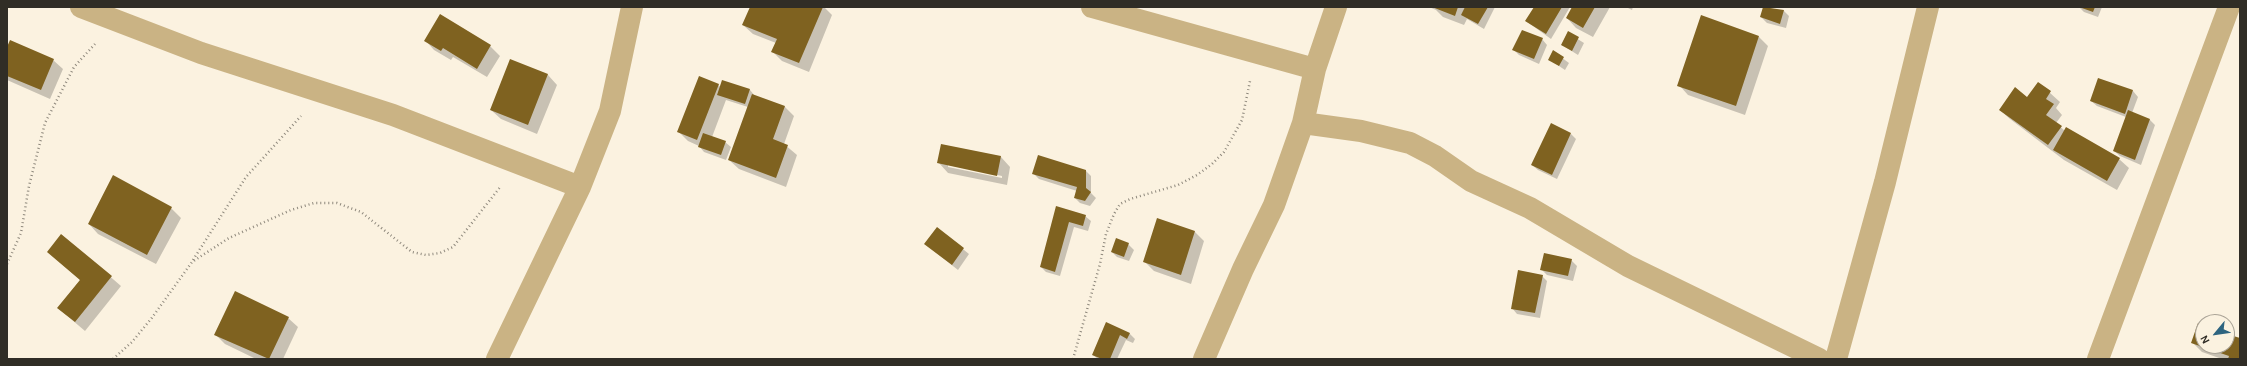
<!DOCTYPE html>
<style>
body{margin:0}
#map{position:relative;width:2247px;height:366px;overflow:hidden;background:#fbf2e0;font-family:Karla,sans-serif}
canvas{display:block}
.frame{position:absolute;inset:0;border:8px solid #302d26;pointer-events:none}
.north{position:absolute;left:2195px;top:314px;width:40px;height:40px;box-sizing:border-box;background:#fbf2e0;border:1px solid #aaa396;border-radius:50%;rotate:241deg;font-size:11px;font-weight:700;line-height:16px;text-align:center;color:#302d26}
.north::after{content:'';display:block;margin:auto;width:14px;height:18px;background:#2e647f;clip-path:polygon(50% 0,100% 100%,50% 72%,0 100%)}
</style>
<div id="map">
<canvas width="2247" height="366"></canvas>
<div class="frame"></div>
<div class="north">N</div>
</div>
<script>
const g = document.querySelector('canvas').getContext('2d');
g.lineJoin = 'round';
function fill(path, color) {
  g.fillStyle = color;
  g.fill(path, 'evenodd');
}
function toPath(rows) {
  const path = new Path2D();
  for (const r of rows) {
    path.moveTo(r[0], r[1]);
    for (let i = 2; i < r.length; i += 2) path.lineTo(r[i], r[i + 1]);
  }
  return path;
}
function strokePath(path, color, width, dash) {
  g.strokeStyle = color;
  g.lineWidth = width;
  g.lineCap = dash ? 'butt' : 'round';
  g.setLineDash(dash || []);
  g.stroke(path);
}
const shadow = toPath([
 [751,7,824,7,832,15,809,72,782,61,772,51,776,43,753,34,743,25],
 [1429,7,1495,7,1484,29,1467,19,1464,25,1443,17,1436,10],
 [1535,7,1570,7,1551,39,1526,21],
 [1573,7,1610,7,1593,37,1576,28,1567,18],
 [1626,7,1633,7,1632,10],
 [1764,7,1784,11,1789,16,1786,28,1767,23,1761,17],
 [2079,7,2102,7,2098,17,2084,12],
 [1568,33,1584,43,1578,55,1562,45],
 [1759,37,1768,46,1745,115,1688,95,1679,85],
 [1542,39,1547,45,1539,64,1519,55,1514,50],
 [425,40,490,46,500,56,487,77,453,57,451,60,434,50],
 [7,50,53,60,63,69,50,99,7,80],
 [1554,52,1569,63,1565,70,1550,60],
 [511,60,548,75,557,85,537,134,501,119,491,110],
 [2099,80,2133,91,2138,97,2132,113,2150,120,2155,125,2141,165,2120,156,2114,151,2126,117,2097,106,2091,101],
 [2039,83,2060,102,2056,108,2062,115,2056,123,2065,131,2119,159,2129,168,2117,190,2064,160,2010,119,2000,110,2028,98],
 [718,85,721,87,750,90,755,96,785,107,794,116,784,144,797,155,786,187,739,169,729,160,748,107,726,100,712,137,725,142,731,147,726,160,704,152,699,146,688,141,679,132],
 [1571,134,1576,139,1557,179,1538,170,1532,165],
 [942,145,1001,157,1010,167,1007,185,948,173,939,163],
 [948,165,1002,176,1002,178,948,167],
 [1086,171,1091,176,1091,193,1096,198,1090,206,1080,203,1075,198,1077,191,1039,179,1034,174],
 [114,177,171,208,181,218,156,264,98,234,89,224],
 [1057,208,1085,216,1091,221,1088,231,1074,227,1060,276,1046,272,1041,267],
 [1158,220,1195,232,1204,241,1191,284,1154,271,1144,261],
 [937,228,969,254,958,270,925,244],
 [62,235,121,286,85,331,58,308,80,280,48,252],
 [1128,244,1134,250,1129,261,1117,257,1112,252],
 [1571,260,1577,266,1573,281,1547,275,1542,270],
 [1542,276,1547,281,1540,318,1517,314,1512,308],
 [288,318,298,327,283,359,256,359,225,344,215,334],
 [1107,324,1129,333,1135,339,1133,343,1126,340,1117,359,1098,359,1093,355],
 [2203,326,2203,346,2227,346,2227,335,2240,339,2240,359,2222,359,2202,352,2192,342]
]);
const building = toPath([
 [750,7,823,7,799,63,771,52,777,39,742,25],
 [1432,7,1458,7,1455,16],
 [1465,7,1488,7,1478,24,1461,15],
 [1534,7,1562,7,1546,34,1525,21],
 [1572,7,1595,7,1583,28,1566,18],
 [1763,7,1784,10,1780,24,1760,17],
 [2079,7,2095,7,2093,12],
 [440,14,491,45,477,69,443,48,441,51,424,41],
 [1701,15,1759,36,1736,106,1677,86],
 [1522,30,1543,38,1534,59,1512,50],
 [1568,31,1579,37,1572,51,1561,45],
 [10,40,54,59,41,90,7,76,7,47],
 [1553,50,1564,57,1559,66,1548,60],
 [510,59,548,74,528,125,490,110],
 [699,76,719,84,697,140,677,132],
 [2098,78,2133,90,2125,114,2090,101],
 [722,80,750,89,745,104,717,95],
 [2038,82,2051,91,2046,99,2054,104,2046,115,2062,126,2048,145,1999,110,2015,87,2027,97],
 [752,94,785,106,773,139,788,145,776,178,728,160],
 [2128,110,2150,119,2135,160,2113,151],
 [1551,123,1571,133,1552,175,1531,165],
 [2066,127,2120,158,2107,181,2053,150],
 [703,133,726,141,721,155,698,147],
 [941,144,1001,156,997,176,937,163],
 [1038,155,1086,170,1086,188,1091,192,1085,201,1074,198,1077,187,1032,174],
 [113,175,172,207,147,255,88,224],
 [1056,206,1086,215,1083,226,1069,222,1055,272,1040,267],
 [1157,218,1195,231,1181,275,1143,262],
 [937,227,964,248,952,265,924,244],
 [61,234,112,276,75,322,57,308,80,280,47,252],
 [1116,238,1129,243,1124,257,1111,252],
 [1544,253,1572,259,1568,276,1540,270],
 [1518,270,1543,275,1535,313,1511,309],
 [235,291,289,317,269,359,214,335],
 [1106,322,1130,333,1127,339,1120,335,1110,359,1102,359,1092,355],
 [2198,323,2203,325,2203,346,2227,346,2227,334,2240,338,2240,359,2228,359,2229,356,2191,343]
]);
const path = toPath([
 [193,260,246,177,301,116],
 [7,264,21,233,29,186,45,123,74,67,95,44],
 [113,359,132,342,151,319,192,262,229,238,291,210,314,203,337,203,361,212,412,252,426,255,440,253,453,247,501,186],
 [1073,359,1100,264,1106,234,1114,214,1120,204,1130,199,1178,185,1197,175,1212,164,1224,152,1242,120,1250,81]
]);
const minor = toPath([
 [81,7,201,53,393,115,580,187],
 [1092,7,1315,69],
 [1303,123,1361,131,1410,143,1435,156,1471,181,1530,208,1628,266,1819,359],
 [497,359,580,187,610,111,632,7],
 [1204,359,1243,269,1274,205,1303,123,1315,69,1336,7],
 [1836,359,1885,182,1928,7],
 [2098,359,2229,7]
]);
fill(shadow, '#0003');
fill(building, '#7f6220');
strokePath(path, '#8e887c', 2.5, [1, 3]);
strokePath(minor, '#cab384', 22);
</script>
